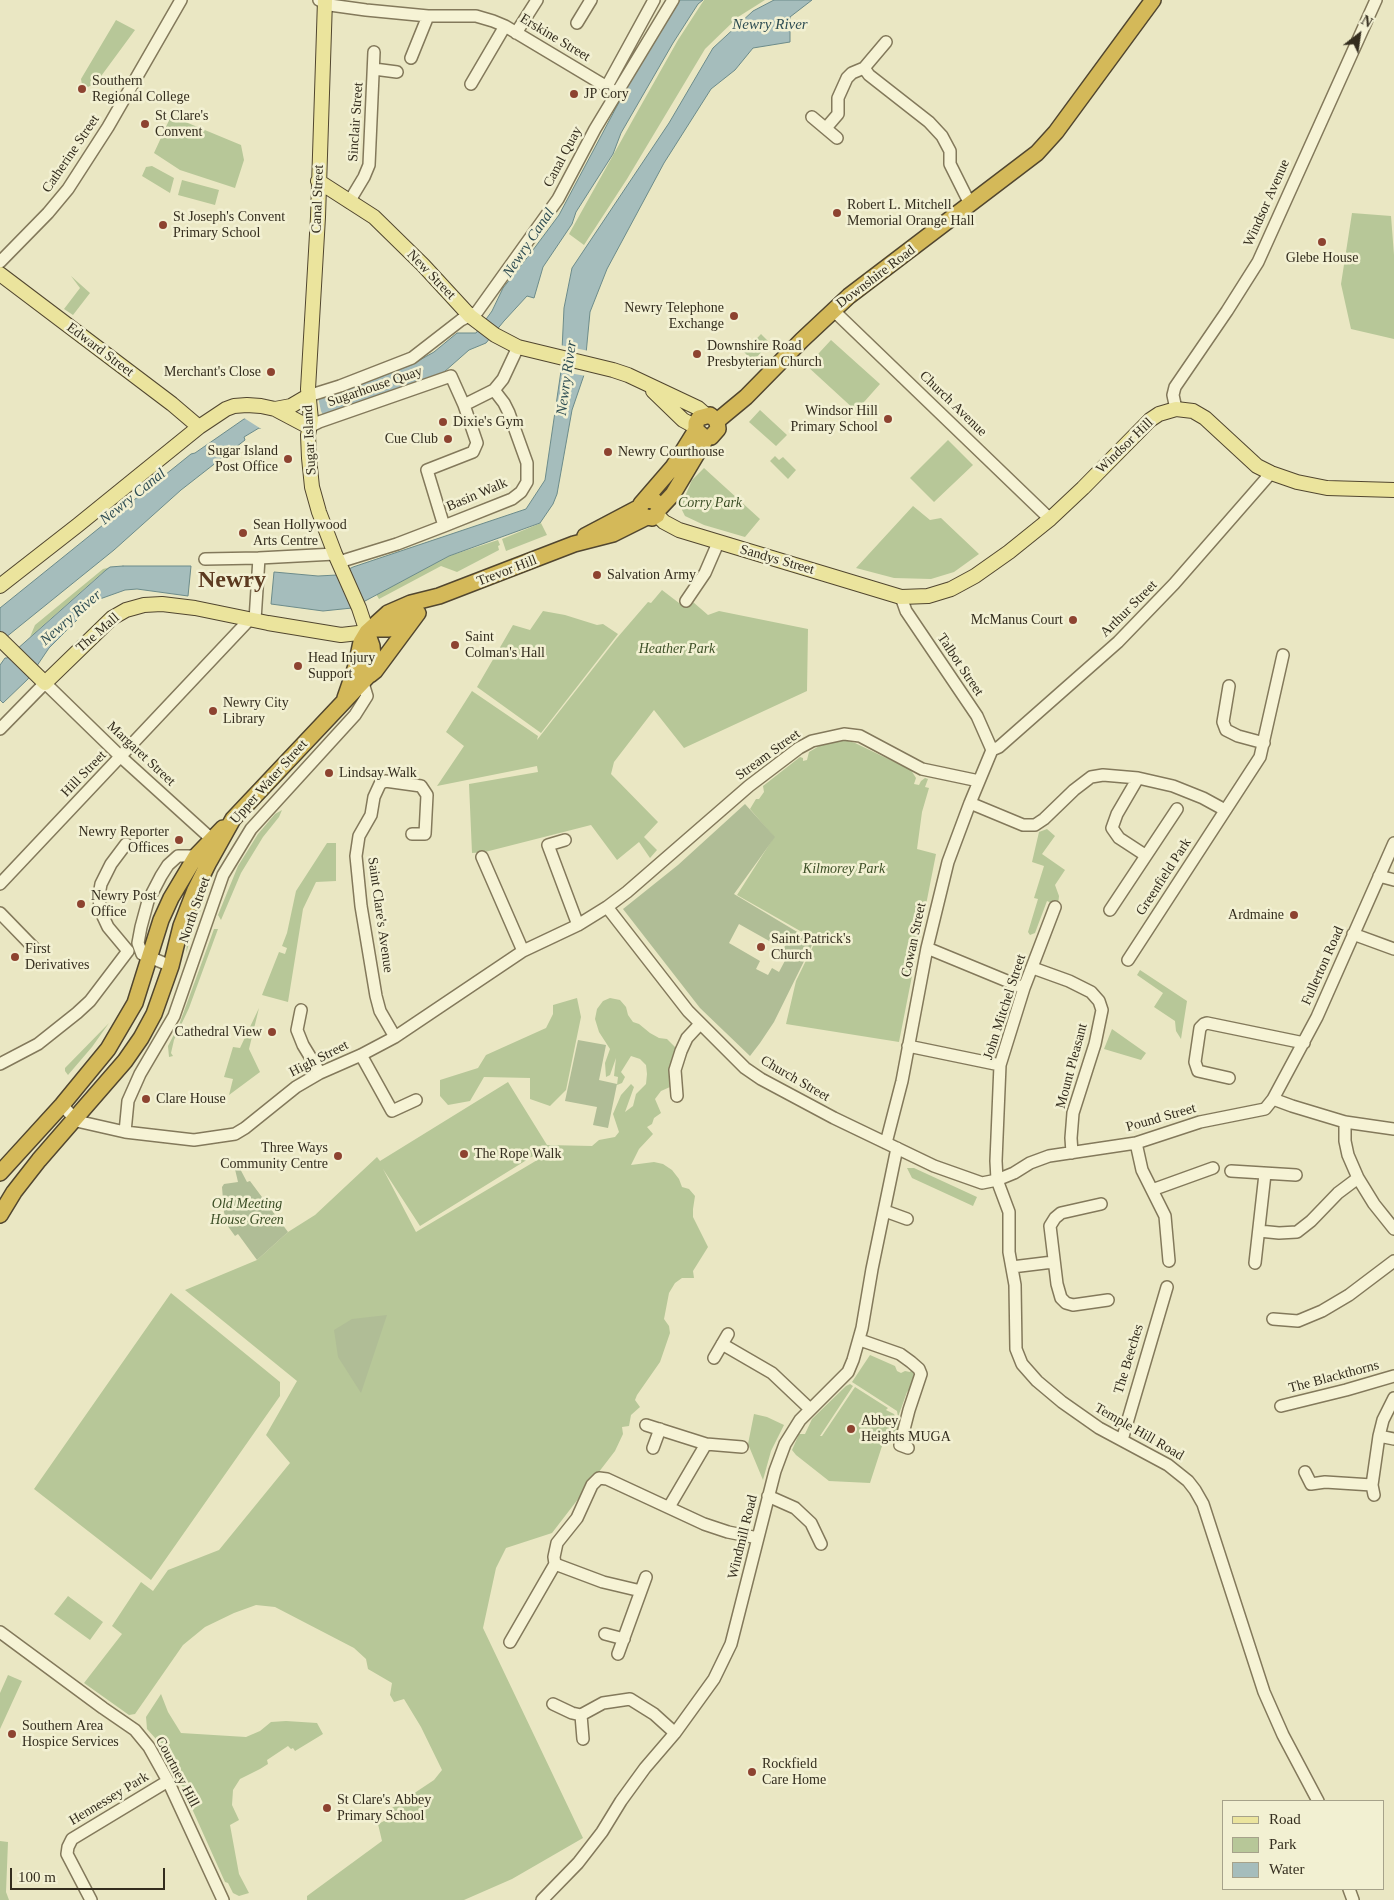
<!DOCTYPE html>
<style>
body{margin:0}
#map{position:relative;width:1394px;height:1900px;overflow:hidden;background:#eae7c3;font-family:"Times New Roman",serif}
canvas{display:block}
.legend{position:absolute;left:1222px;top:1800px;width:162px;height:90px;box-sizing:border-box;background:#f2f0d2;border:1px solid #a6a28a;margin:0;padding:6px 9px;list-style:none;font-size:15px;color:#342d1e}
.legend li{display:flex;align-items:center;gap:10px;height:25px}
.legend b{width:25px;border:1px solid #a6a28a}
.north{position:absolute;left:1334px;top:10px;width:50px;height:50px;-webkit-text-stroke:4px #f2f0d2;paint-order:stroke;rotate:30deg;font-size:14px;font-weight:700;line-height:20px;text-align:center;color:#342d1e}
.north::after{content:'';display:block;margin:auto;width:18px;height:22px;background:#342d1e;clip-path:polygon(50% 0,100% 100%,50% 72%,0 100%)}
.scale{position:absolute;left:10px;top:1868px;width:155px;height:22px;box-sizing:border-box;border:2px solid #342d1e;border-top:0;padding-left:6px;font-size:15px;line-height:18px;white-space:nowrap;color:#342d1e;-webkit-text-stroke:4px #f2f0d2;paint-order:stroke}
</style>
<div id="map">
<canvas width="1394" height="1900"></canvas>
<ul class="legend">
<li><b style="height:6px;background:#ebe49d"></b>Road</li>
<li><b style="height:14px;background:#b7c798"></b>Park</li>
<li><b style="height:14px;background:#a5bdbc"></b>Water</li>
</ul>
<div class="north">N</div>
<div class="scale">100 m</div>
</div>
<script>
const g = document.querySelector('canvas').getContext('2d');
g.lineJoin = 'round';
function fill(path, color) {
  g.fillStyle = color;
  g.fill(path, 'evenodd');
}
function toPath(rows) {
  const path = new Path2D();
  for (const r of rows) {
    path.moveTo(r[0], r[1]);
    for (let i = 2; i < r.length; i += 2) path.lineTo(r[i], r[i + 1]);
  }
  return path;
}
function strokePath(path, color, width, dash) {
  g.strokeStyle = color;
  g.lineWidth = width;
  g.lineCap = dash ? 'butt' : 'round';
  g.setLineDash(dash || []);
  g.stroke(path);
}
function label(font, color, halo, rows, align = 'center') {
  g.font = font + ' "Times New Roman",serif';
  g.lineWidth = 5;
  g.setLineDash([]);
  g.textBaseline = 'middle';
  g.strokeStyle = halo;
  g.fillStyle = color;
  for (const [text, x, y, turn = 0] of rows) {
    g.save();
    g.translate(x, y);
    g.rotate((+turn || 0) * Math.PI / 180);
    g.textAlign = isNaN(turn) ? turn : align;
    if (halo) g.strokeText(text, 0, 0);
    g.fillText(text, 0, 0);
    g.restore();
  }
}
const green = toPath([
 [704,0,765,0,738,17,705,49,627,179,584,245,569,234,635,116,678,40],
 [116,20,135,30,96,83,88,87,82,85,81,79],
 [171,116,241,145,244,160,235,188,180,170,154,153],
 [152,166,174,178,170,193,142,176,146,167],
 [182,180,219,190,215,205,178,195],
 [1352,213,1391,216,1394,255,1394,339,1351,329,1341,284],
 [71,276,90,293,73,315,64,309,80,288],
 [761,334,770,343,753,361,744,352],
 [831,340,880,384,856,411,807,366],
 [760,410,787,435,776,446,749,422],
 [948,440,973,465,934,502,910,478],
 [775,456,779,460,783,457,796,470,788,479,770,461],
 [704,468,760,519,745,537,704,525,685,516,682,510,683,501,692,480],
 [913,506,930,520,941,518,979,554,954,572,931,579,894,578,856,568],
 [541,523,547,535,506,551,502,539],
 [498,540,500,545,498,546,499,550,457,572,441,566,379,599,376,594,449,556],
 [111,567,101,574,30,637,35,625,103,569],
 [662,590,679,603,683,598,691,604,693,602,708,615,719,611,808,629,807,691,684,748,654,710,614,762,611,774,658,822,644,837,657,850,650,858,639,842,617,860,591,825,485,852,472,853,469,784,538,772,537,766,437,786,464,746,446,732,472,691,538,736,537,740,617,638,648,602,651,603],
 [543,611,565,615,597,625,603,624,618,634,541,733,477,687,513,625,530,630],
 [845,740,855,743,911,770,916,778,914,784,919,785,921,781,925,778,928,779,925,787,929,788,922,812,917,849,936,854,899,1042,786,1024,796,981,816,940,737,895,774,837,750,809,756,799,759,799,764,792,763,786,800,757,803,758,803,761,807,760,809,752,821,745],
 [282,810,279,817,263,837,241,873,221,920,218,915,238,866,258,834,275,814],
 [1047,829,1055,836,1042,854,1065,870,1055,885,1059,896,1058,906,1047,901,1035,933,1030,935,1028,932,1038,899,1034,898,1044,866,1032,862,1039,832],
 [327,843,336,843,336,881,316,882,303,909,288,1002,262,995,279,952,285,954,287,948,282,946,287,933,296,891],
 [214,871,201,909,186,953,188,936,196,910],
 [214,929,218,929,189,1008,174,1040,171,1053,173,1056,169,1057,168,1046,179,1025],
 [1140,970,1187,1001,1181,1039,1176,1031,1175,1021,1154,1007,1163,993,1137,975],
 [577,998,581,1017,566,1090,550,1106,530,1099,530,1078,484,1077,470,1101,448,1105,440,1096,440,1080,478,1068,486,1055,546,1028,553,1014,553,1005],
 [610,998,620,1000,626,1007,628,1015,633,1022,639,1024,650,1033,659,1038,667,1039,675,1047,675,1057,670,1087,661,1091,655,1099,661,1113,654,1118,652,1124,647,1127,653,1134,639,1149,631,1165,654,1162,663,1164,672,1170,679,1179,682,1187,689,1189,695,1196,693,1209,693,1217,708,1247,693,1271,694,1278,682,1278,675,1283,669,1293,664,1319,669,1326,670,1333,660,1362,637,1395,635,1400,640,1407,631,1415,629,1426,622,1427,623,1434,615,1451,552,1533,506,1548,496,1568,483,1628,583,1838,512,1879,464,1900,307,1900,307,1896,382,1841,378,1824,390,1818,386,1812,434,1780,442,1770,421,1727,404,1699,394,1702,390,1695,392,1683,368,1669,366,1659,354,1648,275,1607,256,1605,234,1613,205,1627,183,1645,135,1714,129,1715,84,1683,122,1634,112,1626,141,1582,153,1591,168,1570,219,1550,290,1463,266,1435,297,1381,185,1290,257,1260,288,1232,315,1215,377,1157,380,1161,508,1082,547,1145,592,1146,599,1140,615,1137,619,1132,613,1114,621,1095,631,1084,634,1087,625,1112,633,1106,636,1094,646,1084,647,1074,646,1065,640,1059,631,1056,621,1072,625,1077,622,1083,617,1085,618,1077,614,1076,616,1058,610,1075,606,1077,605,1063,610,1049,599,1032,595,1019,597,1009,603,1001],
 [546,1148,544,1156,416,1232,383,1169,420,1226],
 [259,1008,249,1049,260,1072,229,1095,233,1079,224,1077,233,1047,240,1048],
 [109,1023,92,1047,68,1075,65,1071,65,1068],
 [1112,1029,1146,1053,1141,1060,1104,1049],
 [907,1168,914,1168,977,1197,973,1206,912,1178],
 [171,1293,280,1382,280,1396,151,1580,34,1489],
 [870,1355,895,1366,897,1371,901,1373,905,1371,910,1372,912,1369,915,1373,912,1388,907,1392,898,1417,897,1411,852,1382],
 [850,1384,853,1386,820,1436,822,1436,855,1387,888,1408,886,1410,894,1414,900,1426,896,1434,889,1438,886,1444,882,1446,870,1483,829,1481,796,1455,792,1450,799,1434,805,1434,812,1419,846,1386],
 [754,1414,767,1417,784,1425,771,1451,763,1480,748,1444],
 [68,1596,103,1622,90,1640,54,1614],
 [8,1675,22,1681,0,1729,0,1693],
 [161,1694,168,1712,181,1733,246,1737,260,1731,271,1722,286,1721,317,1723,323,1734,295,1751,293,1748,291,1749,288,1746,267,1760,268,1764,260,1769,240,1779,233,1790,232,1805,239,1820,230,1825,239,1874,249,1893,239,1896,233,1893,228,1883,225,1882,171,1762,156,1739,147,1729,146,1717],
 [0,1841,8,1842,6,1892,9,1900,0,1900]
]);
const cemetery = toPath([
 [745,804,775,837,734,894,809,939,813,943,774,1022,760,1043,750,1056,700,1008,623,909,678,865],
 [739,924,771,942,775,936,787,942,783,950,789,953,779,972,772,968,768,975,756,969,760,961,729,943],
 [578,1040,606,1045,599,1080,617,1084,608,1128,593,1125,597,1107,565,1101],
 [237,1163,247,1182,250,1181,288,1232,257,1260,238,1234,235,1236,227,1225,224,1212,222,1187,224,1184,238,1182,234,1165],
 [387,1315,361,1393,338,1357,334,1330,352,1319]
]);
const water = toPath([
 [680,0,703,0,698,4,673,43,621,133,613,154,576,212,572,224,543,267,534,298,527,296,504,321,486,343,469,350,444,372,417,384,322,415,265,429,259,428,244,437,245,440,181,490,114,550,0,642,0,608,191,454,195,453,244,419,354,387,411,365,434,352,457,333,476,333,492,311,503,288,530,254,559,215,626,89,680,0],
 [774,0,812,0,790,17,790,42,753,48,735,70,711,89,664,163,607,269,590,312,584,375,572,410,557,494,553,504,540,523,449,556,352,608,323,611,271,604,274,572,318,576,337,575,353,567,526,509,545,480,561,371,564,308,572,268,669,123,713,48,753,11,774,0],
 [123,566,191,566,188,596,137,589,125,590,97,600,49,648,28,679,3,703,0,700,0,665,5,658,7,658,106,570,110,567,123,566]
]);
const pier = toPath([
 [560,345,589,351,586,376,558,371],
 [318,397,321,411,324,417,266,432,244,418,247,416,305,399]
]);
const minor = toPath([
 [319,0,330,5,366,10,428,16,476,16,493,21,505,26,617,93],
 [577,23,591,0],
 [516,33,537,0],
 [411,58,428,16],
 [864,68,869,75,929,122,942,136,950,151,950,164,970,204],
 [374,69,397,72],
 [471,84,505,26],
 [607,86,654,0],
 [812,117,837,138],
 [826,128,838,114,838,98,847,78,852,73,864,68,886,42],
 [349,202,364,177,369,165,374,52],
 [0,262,48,213,68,189,108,127,181,0],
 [833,310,1050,519],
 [308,396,340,386,412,358,461,320,477,312,558,199,595,129,673,0],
 [464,405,494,390,503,379,518,347],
 [1176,409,1173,395,1175,387,1227,311,1258,262,1376,0],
 [309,427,319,422,451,376,464,405,477,443,473,452,427,470,444,526],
 [205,559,259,558],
 [339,562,397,544,444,526,512,499,521,492,527,482,527,463,509,413,504,403,494,390],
 [901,597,906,611,977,716,992,750],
 [686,601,705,573,718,543],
 [255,620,259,558,335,554],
 [1229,686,1223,722,1226,730,1238,736,1264,743],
 [0,729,45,683,121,757,217,844],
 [992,750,999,747,1118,642,1174,584,1271,473],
 [1138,778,1117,814,1112,828,1119,838,1145,855],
 [970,803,1023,825,1035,825,1044,819,1074,790,1091,777,1103,775,1138,778,1173,786,1203,798,1225,810],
 [565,840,548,845,578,925],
 [126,844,111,864,101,884,99,895,100,910,108,927,128,951],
 [482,857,523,951],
 [1379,876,1394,880],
 [0,884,250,619],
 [607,907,688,1011,745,1068,761,1079,834,1118,934,1166,982,1183,997,1180,1014,1173,1030,1163,1049,1156,1136,1143,1200,1122,1265,1109,1273,1099,1317,1017,1394,843],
 [1055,907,1024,988,1000,1065,996,1161,997,1180,1009,1212,1009,1252,1015,1285,1016,1349,1022,1364,1037,1381,1062,1402,1099,1428,1168,1465,1188,1481,1195,1490,1203,1504,1264,1692,1283,1735,1318,1801],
 [1110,910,1177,809],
 [0,913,34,948],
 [1353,934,1394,949],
 [927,948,1024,988],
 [142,954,138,943,141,927,148,901,161,876,168,865,178,856,196,856],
 [142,954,171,966],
 [1128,960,1260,757,1283,655],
 [1033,968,1069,981,1091,992,1099,1001,1102,1010,1095,1044,1073,1113,1071,1138,1072,1153],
 [301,1010,297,1030,303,1045,320,1073],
 [395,1037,380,1011,376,996,361,906,356,856,359,836,371,815,374,797,380,784,385,781,421,786,427,795,425,834,412,834],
 [908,1046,1000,1065],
 [361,1055,392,1111,416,1100],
 [0,1064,38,1044,77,1013,90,1001,128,951],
 [1229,1078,1198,1071,1195,1062,1200,1028,1204,1024,1207,1023,1304,1043],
 [677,1096,675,1070,681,1051,687,1038,700,1024],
 [1273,1099,1292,1106,1345,1122,1394,1129],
 [62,1105,75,1119,81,1122,125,1132,194,1140,235,1134,245,1128,296,1087,320,1073,361,1055,395,1037,523,951,578,925,607,907,627,892,749,786,799,748,812,741,844,734,860,736,922,769,979,781],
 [1345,1122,1345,1141,1348,1155,1358,1178,1374,1204,1394,1229],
 [125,1132,128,1101,140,1074,174,1016,223,875,251,829,355,715,367,696,363,683,356,680],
 [886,1143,902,1081,927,948,948,862,970,803,992,750],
 [1136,1143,1142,1170,1165,1216,1169,1261],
 [1231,1171,1296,1175],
 [1152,1190,1213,1168],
 [1101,1204,1061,1213,1055,1218,1050,1226,1057,1284,1061,1298,1066,1303,1073,1305,1108,1300],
 [885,1211,907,1219],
 [1259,1231,1279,1233,1297,1232,1311,1221,1338,1193,1358,1178],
 [1255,1263,1265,1174],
 [1012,1267,1053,1262],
 [1273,1319,1298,1321,1322,1311,1349,1295,1394,1261],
 [860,1340,900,1354,911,1362,919,1369,921,1374,909,1410,900,1445,908,1448],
 [722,1344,772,1373,810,1409],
 [714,1358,728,1334],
 [1281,1406,1346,1390,1394,1376],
 [646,1425,706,1444,742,1447],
 [1379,1436,1394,1439],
 [1122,1440,1167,1287],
 [653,1448,660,1429],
 [1305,1472,1311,1484,1325,1482,1372,1485],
 [1374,1495,1372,1485,1379,1436,1383,1420,1394,1398],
 [768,1496,795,1508,811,1523,821,1544],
 [669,1507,706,1444],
 [555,1564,603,1582,641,1591],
 [0,1632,103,1708,135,1730,149,1747,168,1781,223,1900],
 [605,1634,624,1639],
 [510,1642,555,1564,554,1557,557,1543,577,1518,592,1485,599,1478,607,1479,704,1524,728,1532,758,1538],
 [618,1654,646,1577],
 [553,1704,572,1713,581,1715,583,1739],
 [581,1715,603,1703,630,1699,654,1714,675,1733],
 [1349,1889,1353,1900],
 [91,1900,67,1854,68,1847,72,1839,168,1781],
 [542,1900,578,1863,602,1832,621,1801,645,1768,675,1733,714,1679,731,1644,775,1471,785,1444,800,1420,848,1372,853,1360,862,1328,872,1269,897,1148]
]);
const major = toPath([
 [318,181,374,217,423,265,470,316,495,335,518,347,613,370,628,375,698,408,706,415],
 [0,274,172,404,199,427],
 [653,391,683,420,696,427],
 [275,409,291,406,308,396],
 [657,515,664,522,679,530,901,597,928,596,951,589,975,576,1009,552,1050,519,1083,488,1150,420,1159,414,1176,409,1193,411,1205,418,1257,466,1271,473,1297,482,1327,488,1394,490],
 [0,586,78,525,199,427,226,409,234,406,247,405,261,406,275,409,309,427],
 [0,639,45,683,112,618,126,610,144,605,162,604,195,608,268,623,341,635,367,632,359,608,335,554,319,512,312,487,309,458,308,435,311,420,308,389,318,217,325,0]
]);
const highway = toPath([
 [717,421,746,397,802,340,849,296,1037,153,1056,132,1153,0],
 [646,500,655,501,659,506,657,515,652,518,642,516,640,510,641,504,673,467,696,430,696,423,699,418,710,415,717,421,718,429,711,437,704,437,696,430],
 [659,509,673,494,707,437],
 [585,536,640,507],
 [371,629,389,629,414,615],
 [370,675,375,671,418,613],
 [345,698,356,666,361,642,367,632,388,613,411,603,439,596,574,544,613,534,645,518],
 [0,1173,62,1105,108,1049,135,1003,161,920,171,898,196,856,223,828],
 [0,1215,14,1192,39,1160,125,1061,141,1038,154,1014,171,966,181,926,195,890,209,862,233,819,368,676,373,657,372,646,367,632]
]);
const markers = [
 [82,89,5,"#8d4330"],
 [574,94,5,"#8d4330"],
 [145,124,5,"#8d4330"],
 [837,213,5,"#8d4330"],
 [163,225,5,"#8d4330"],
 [1322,242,5,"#8d4330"],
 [734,316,5,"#8d4330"],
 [697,354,5,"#8d4330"],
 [271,372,5,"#8d4330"],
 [888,419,5,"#8d4330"],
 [443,422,5,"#8d4330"],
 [448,439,5,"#8d4330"],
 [608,452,5,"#8d4330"],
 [288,459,5,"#8d4330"],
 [243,533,5,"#8d4330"],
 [597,575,5,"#8d4330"],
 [1073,620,5,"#8d4330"],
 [455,645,5,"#8d4330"],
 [298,666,5,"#8d4330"],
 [213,711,5,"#8d4330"],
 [329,773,5,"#8d4330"],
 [179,840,5,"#8d4330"],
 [81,904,5,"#8d4330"],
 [1294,915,5,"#8d4330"],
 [761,947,5,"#8d4330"],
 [15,957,5,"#8d4330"],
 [272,1032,5,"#8d4330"],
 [146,1099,5,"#8d4330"],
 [464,1154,5,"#8d4330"],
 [338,1156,5,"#8d4330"],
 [851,1429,5,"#8d4330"],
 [12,1734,5,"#8d4330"],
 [752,1772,5,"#8d4330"],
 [327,1808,5,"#8d4330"]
];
const streetNames = [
 ["Erskine Street",555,38,31],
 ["Sinclair Street",356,122,-86],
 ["Catherine Street",71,154,-56],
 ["Canal Quay",563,157,-62],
 ["Canal Street",318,199,-88],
 ["Windsor Avenue",1267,203,-66],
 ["New Street",431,275,46],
 ["Downshire Road",876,277,-37],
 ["Edward Street",100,350,37],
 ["Sugarhouse Quay",375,387,-19],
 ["Church Avenue",953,404,44],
 ["Sugar Island",310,440,-93],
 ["Windsor Hill",1125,446,-44],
 ["Basin Walk",477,495,-23],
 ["Sandys Street",777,560,16],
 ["Trevor Hill",507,571,-21],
 ["Arthur Street",1129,609,-45],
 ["The Mall",98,633,-41],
 ["Talbot Street",960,665,56],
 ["Margaret Street",141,754,43],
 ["Stream Street",768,755,-36],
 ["Hill Street",84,774,-46],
 ["Upper Water Street",269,782,-48],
 ["Greenfield Park",1164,877,-57],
 ["North Street",195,910,-71],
 ["Saint Clare's Avenue",380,915,82],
 ["Cowan Street",914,940,-78],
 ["Fullerton Road",1323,966,-66],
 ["John Mitchel Street",1005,1007,-72],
 ["High Street",319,1059,-27],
 ["Mount Pleasant",1072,1066,-75],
 ["Church Street",795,1079,30],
 ["Pound Street",1161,1118,-16],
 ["The Beeches",1129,1359,-73],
 ["The Blackthorns",1334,1377,-15],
 ["Temple Hill Road",1139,1432,30],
 ["Windmill Road",743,1537,-76],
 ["Courtney Hill",177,1772,62],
 ["Hennessey Park",109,1799,-31]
];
const poiNames = [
 ["Southern",92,81],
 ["Regional College",92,97],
 ["JP Cory",584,94],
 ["St Clare's",155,116],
 ["Convent",155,132],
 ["Robert L. Mitchell",847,205],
 ["Memorial Orange Hall",847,221],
 ["St Joseph's Convent",173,217],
 ["Primary School",173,233],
 ["Glebe House",1322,258,"center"],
 ["Newry Telephone",724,308,"right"],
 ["Exchange",724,324,"right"],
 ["Downshire Road",707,346],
 ["Presbyterian Church",707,362],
 ["Merchant's Close",261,372,"right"],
 ["Windsor Hill",878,411,"right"],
 ["Primary School",878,427,"right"],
 ["Dixie's Gym",453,422],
 ["Cue Club",438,439,"right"],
 ["Sugar Island",278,451,"right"],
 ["Post Office",278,467,"right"],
 ["Newry Courthouse",618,452],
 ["Sean Hollywood",253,525],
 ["Arts Centre",253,541],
 ["Salvation Army",607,575],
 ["McManus Court",1063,620,"right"],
 ["Saint",465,637],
 ["Colman's Hall",465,653],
 ["Head Injury",308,658],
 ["Support",308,674],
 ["Newry City",223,703],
 ["Library",223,719],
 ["Lindsay Walk",339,773],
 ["Newry Reporter",169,832,"right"],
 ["Offices",169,848,"right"],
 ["Newry Post",91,896],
 ["Office",91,912],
 ["Ardmaine",1284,915,"right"],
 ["Saint Patrick's",771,939],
 ["Church",771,955],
 ["First",25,949],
 ["Derivatives",25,965],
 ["Cathedral View",262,1032,"right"],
 ["Clare House",156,1099],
 ["Three Ways",328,1148,"right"],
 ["Community Centre",328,1164,"right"],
 ["The Rope Walk",474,1154],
 ["Abbey",861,1421],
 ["Heights MUGA",861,1437],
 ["Southern Area",22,1726],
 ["Hospice Services",22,1742],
 ["Rockfield",762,1764],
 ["Care Home",762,1780],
 ["St Clare's Abbey",337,1800],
 ["Primary School",337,1816]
];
const parkNames = [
 ["Corry Park",710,503],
 ["Heather Park",677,649],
 ["Kilmorey Park",844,869],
 ["Old Meeting",247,1204],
 ["House Green",247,1220]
];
const waterNames = [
 ["Newry River",770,25],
 ["Newry Canal",529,243,-56],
 ["Newry River",567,378,-82],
 ["Newry Canal",133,497,-39],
 ["Newry River",71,618,-41]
];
const townNames = [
 ["Newry",232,581]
];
fill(green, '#b7c798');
fill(cemetery, '#b0bd96');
fill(water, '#a5bdbc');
strokePath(water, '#6c8b8a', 1);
fill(pier, '#eae7c3');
strokePath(minor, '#83795b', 14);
strokePath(major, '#51462f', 16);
strokePath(highway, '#51462f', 18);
strokePath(minor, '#f6f3d5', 11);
strokePath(major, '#ebe49d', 14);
strokePath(highway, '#d4b959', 15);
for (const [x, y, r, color] of markers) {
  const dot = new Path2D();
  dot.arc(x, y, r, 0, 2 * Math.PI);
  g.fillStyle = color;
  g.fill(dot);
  strokePath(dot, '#f2f0d2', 2);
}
label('14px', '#342d1e', '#f2f0d2', streetNames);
label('14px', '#342d1e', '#f2f0d2', poiNames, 'left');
label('italic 14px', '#3c4f26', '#f2f0d2', parkNames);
label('italic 15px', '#2e4d53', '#f2f0d2', waterNames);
label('bold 24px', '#5d3b21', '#f2f0d2', townNames);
</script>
